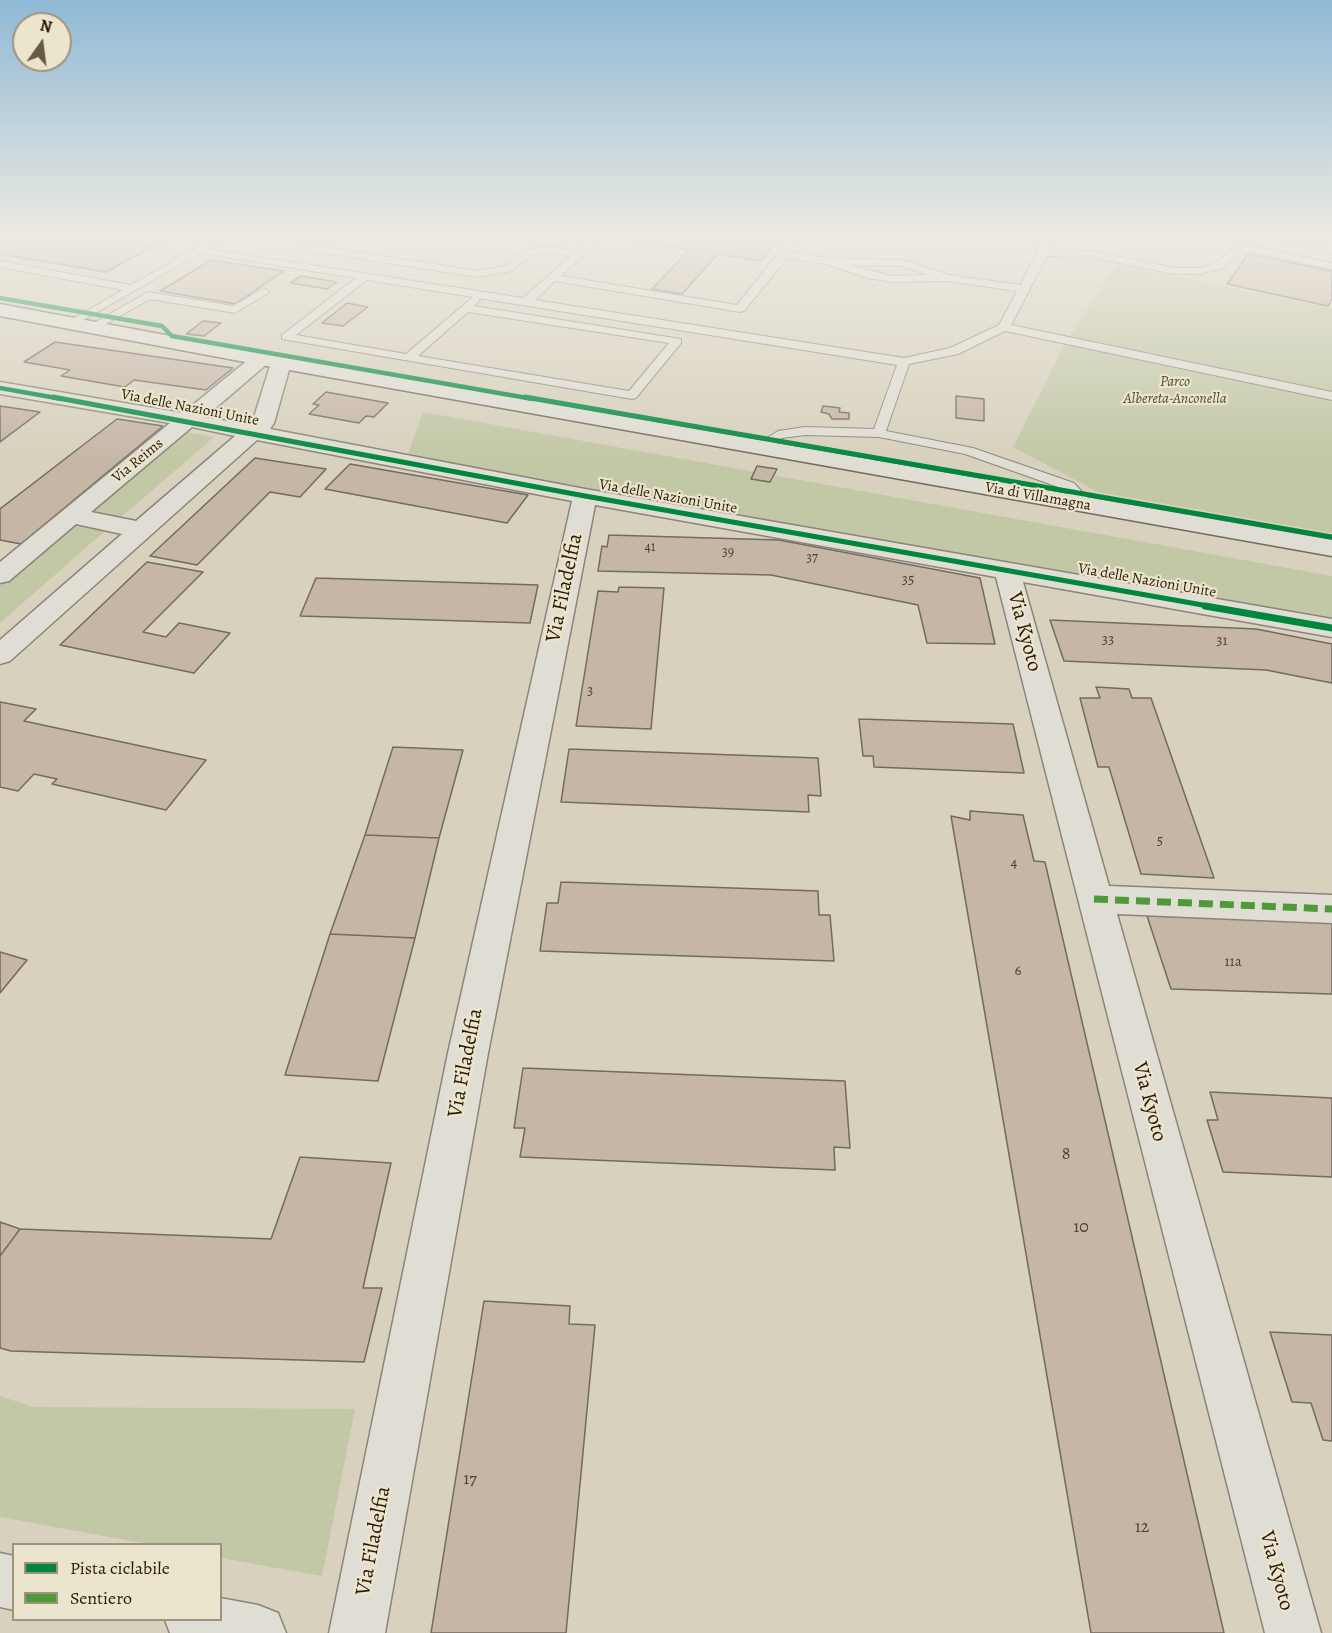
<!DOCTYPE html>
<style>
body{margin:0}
#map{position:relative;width:1332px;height:1633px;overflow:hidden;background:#d8d1be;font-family:Alegreya,serif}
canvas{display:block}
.legend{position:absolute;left:12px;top:1543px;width:210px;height:78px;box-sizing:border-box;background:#ece5ce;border:2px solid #9e947e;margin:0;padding:8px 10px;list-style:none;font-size:18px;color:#2a1a05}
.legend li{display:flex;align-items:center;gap:12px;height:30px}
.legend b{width:30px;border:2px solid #9e947e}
.north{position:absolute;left:12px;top:12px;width:60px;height:60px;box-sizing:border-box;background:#ece5ce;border:2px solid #9e947e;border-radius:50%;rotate:14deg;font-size:16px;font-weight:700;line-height:24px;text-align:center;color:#2a1a05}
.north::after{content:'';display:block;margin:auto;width:21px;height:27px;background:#675a46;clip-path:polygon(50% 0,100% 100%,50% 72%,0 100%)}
</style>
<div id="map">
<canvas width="1332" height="1633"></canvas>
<ul class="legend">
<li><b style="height:8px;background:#00873e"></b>Pista ciclabile</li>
<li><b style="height:8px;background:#4f993a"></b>Sentiero</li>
</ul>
<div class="north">N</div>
</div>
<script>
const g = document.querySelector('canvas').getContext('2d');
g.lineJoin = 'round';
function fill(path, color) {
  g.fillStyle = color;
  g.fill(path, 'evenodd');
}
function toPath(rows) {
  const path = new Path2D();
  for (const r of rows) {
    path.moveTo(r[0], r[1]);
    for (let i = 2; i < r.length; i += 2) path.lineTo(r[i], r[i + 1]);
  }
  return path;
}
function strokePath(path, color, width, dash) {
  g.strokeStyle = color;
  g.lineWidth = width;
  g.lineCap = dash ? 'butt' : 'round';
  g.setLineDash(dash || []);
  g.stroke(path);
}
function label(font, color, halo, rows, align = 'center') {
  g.font = font + ' Alegreya,serif';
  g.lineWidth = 4.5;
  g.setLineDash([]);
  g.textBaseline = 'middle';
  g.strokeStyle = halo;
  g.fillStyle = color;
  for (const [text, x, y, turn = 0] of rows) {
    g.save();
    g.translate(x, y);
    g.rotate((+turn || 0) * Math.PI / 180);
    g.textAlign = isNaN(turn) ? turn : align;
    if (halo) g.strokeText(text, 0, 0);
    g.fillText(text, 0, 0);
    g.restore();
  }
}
const green = toPath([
 [1117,264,1332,308,1332,533,1098,492,1013,447,1067,340],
 [423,412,1332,576,1332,619,407,457],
 [181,431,214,437,119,519,84,512],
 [73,524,106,530,0,623,0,585],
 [0,1396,33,1407,355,1409,322,1576,221,1558,220,1544,148,1544,0,1517]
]);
const building = toPath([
 [10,234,68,234,95,238,104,234,175,234,106,272,0,254,0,238,10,234],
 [624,234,733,234,730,236,776,243,761,261,718,254,682,294,652,289,689,250,635,242,642,236,624,234],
 [1248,254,1332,271,1332,299,1328,306,1227,284,1248,254],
 [211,260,284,271,235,304,160,291,211,260],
 [301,276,337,282,327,289,290,283,301,276],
 [347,303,368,307,343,326,322,323,347,303],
 [203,321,221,323,204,336,186,334,203,321],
 [55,342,233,368,206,390,134,380,125,387,61,376,70,370,24,362,55,342],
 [326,392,388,403,374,417,366,416,359,423,309,414,319,405,313,404,326,392],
 [956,396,984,399,984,421,956,418,956,396],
 [0,406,40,412,0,442,0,406],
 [823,406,840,408,839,412,849,413,849,419,832,419,829,414,821,412,823,406],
 [117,419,163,426,21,544,0,540,0,509,117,419],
 [255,458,326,469,300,497,270,492,197,565,150,556,255,458],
 [350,464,528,495,507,523,325,489,350,464],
 [757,466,777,469,770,482,751,479,757,466],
 [609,535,779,540,980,578,995,644,927,643,918,605,771,575,598,571,602,546,607,547,609,535],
 [147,562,203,572,143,632,166,637,179,623,230,633,194,673,60,645,147,562],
 [316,578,538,585,530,623,300,616,316,578],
 [619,587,664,588,651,729,576,726,598,591,618,592,619,587],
 [1050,620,1256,629,1332,644,1332,683,1266,670,1064,661,1050,620],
 [1096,687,1129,689,1132,698,1151,698,1214,878,1141,874,1109,767,1098,767,1080,698,1100,698,1096,687],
 [0,702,36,709,24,721,206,760,166,810,52,784,57,779,34,774,18,791,0,787,0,702],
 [859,719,1013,724,1024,773,874,767,873,756,863,756,859,719],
 [393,747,463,750,439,838,365,835,393,747],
 [569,749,818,758,821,796,808,795,809,812,561,802,569,749],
 [970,811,1023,815,1034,861,1045,862,1224,1633,1091,1633,951,816,970,820,970,811],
 [365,835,439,838,415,938,330,934,365,835],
 [561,882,818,891,819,915,830,915,834,961,540,951,547,903,558,903,561,882],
 [1147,916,1332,921,1332,994,1171,989,1147,916],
 [330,934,415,938,378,1081,285,1075,330,934],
 [0,952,27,960,0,993,0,952],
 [523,1068,845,1081,850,1148,834,1147,835,1170,520,1157,525,1128,514,1128,523,1068],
 [1210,1092,1332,1098,1332,1177,1223,1172,1207,1120,1218,1120,1210,1092],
 [300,1157,391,1163,363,1288,382,1288,364,1362,11,1351,0,1348,0,1256,20,1229,271,1239,300,1157],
 [0,1222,20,1229,0,1256,0,1222],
 [484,1301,570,1306,569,1324,595,1325,566,1633,431,1633,484,1301],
 [1270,1332,1332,1335,1332,1441,1323,1440,1311,1403,1292,1402,1270,1332]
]);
const lane = toPath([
 [220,234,231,234,208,249,523,298,571,256,553,253,531,255,511,271,478,277,305,250,300,247,305,244,478,271,504,266,528,249,553,247,576,251,595,236,599,237,599,241,561,276,737,305,794,234,804,234,791,252,828,258,903,260,949,275,1021,285,1042,240,1011,237,1006,234,1054,234,1049,250,1090,251,1175,268,1200,268,1215,264,1239,243,1332,263,1332,269,1241,250,1223,268,1200,274,1175,274,1090,257,1047,256,1011,325,1332,392,1332,400,1005,331,958,354,909,364,886,431,973,448,1074,483,1095,506,1088,510,1083,509,1064,489,965,454,879,437,805,435,782,438,758,452,751,448,778,431,805,427,874,429,897,365,478,298,480,300,474,306,681,339,681,343,636,398,632,399,282,339,282,335,356,278,200,253,73,326,69,325,69,321,123,290,0,267,0,261,131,285,220,234],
 [787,258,826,264,868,278,892,282,947,281,1017,291,999,325,950,348,904,358,535,300,555,281,740,312,744,311,787,258],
 [849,265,902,266,928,275,892,276,849,265],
 [367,280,473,297,406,354,296,335,367,280],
 [468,312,669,343,629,391,418,356,468,312],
 [1260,234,1276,234,1332,246,1332,252,1260,234],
 [264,288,269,291,268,293,235,313,150,299,97,329,87,327,148,292,233,306,264,288]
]);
const street = toPath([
 [261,353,268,355,271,359,268,363,205,417,248,425,253,420,271,363,274,359,281,357,288,359,291,363,274,423,270,429,585,489,1332,619,1332,637,1023,582,1109,886,1332,895,1332,923,1117,914,1321,1633,1265,1633,996,577,595,505,488,1053,385,1633,329,1633,448,1053,572,501,257,440,10,661,0,664,0,640,122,534,76,524,9,581,0,583,0,562,170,423,0,394,0,382,183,413,254,355,261,353],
 [192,427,235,436,136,521,91,512,192,427],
 [0,1553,14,1556,14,1610,0,1607,0,1553],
 [220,1598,258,1605,278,1613,286,1633,170,1633,165,1620,220,1620,220,1598]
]);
const secondary = toPath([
 [0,304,261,353,1332,540,1332,556,261,365,0,316,0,304]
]);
const quiet = toPath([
 [1094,899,1332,909]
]);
const cyclewayFar2 = toPath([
 [0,298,162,326,172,336,533,399],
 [0,388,62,399]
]);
const cyclewayFar1 = toPath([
 [53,397,585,496,1214,607],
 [525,397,1332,537]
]);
const cycleway = toPath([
 [1205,606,1332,628]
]);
const farNumbernames = [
 ["41",650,548],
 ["39",728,553],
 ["37",812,559]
];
const farParknames = [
 ["Parco",1175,382],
 ["Albereta-Anconella",1175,399]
];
const farStreetnames = [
 ["Via delle Nazioni Unite",190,408,11],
 ["Via Reims",138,461,-39],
 ["Via delle Nazioni Unite",668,497,10],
 ["Via di Villamagna",1038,497,10],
 ["Via delle Nazioni Unite",1147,581,10]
];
const numberNames = [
 ["35",908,580],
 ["33",1108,640],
 ["31",1222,641],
 ["3",590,691],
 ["5",1160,841],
 ["4",1014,863],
 ["11a",1233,962],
 ["6",1018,971]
];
const nearNumbernames = [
 ["8",1066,1155],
 ["10",1081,1228],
 ["17",470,1480],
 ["12",1142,1528]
];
const nearStreetnames = [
 ["Via Filadelfia",565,588,-78],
 ["Via Kyoto",1024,632,75],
 ["Via Filadelfia",466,1063,-79],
 ["Via Kyoto",1149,1102,75],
 ["Via Filadelfia",374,1541,-79],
 ["Via Kyoto",1276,1571,75]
];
fill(green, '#c2c7a5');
fill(building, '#c6b6a6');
strokePath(building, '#726b5f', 1.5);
strokePath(lane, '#8a8578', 2);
strokePath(street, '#8a8578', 3);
strokePath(secondary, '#726b5f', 3);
fill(lane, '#e0ded4');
fill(street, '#e0ded4');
fill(secondary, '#e0ded4');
strokePath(quiet, '#4f993a', 7, [14, 7]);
strokePath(cyclewayFar2, '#00873e', 4.5);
strokePath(cyclewayFar1, '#00873e', 5);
strokePath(cycleway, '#00873e', 7);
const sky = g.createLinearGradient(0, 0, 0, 462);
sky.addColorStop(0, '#8fb9d5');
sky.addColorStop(0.51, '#edeae2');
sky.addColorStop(1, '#edeae200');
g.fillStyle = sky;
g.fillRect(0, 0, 1332, 462);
label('14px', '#51412d', null, farNumbernames);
label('italic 15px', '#524c2f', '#ece5ce', farParknames);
label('15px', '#2a1a05', '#ece5ce', farStreetnames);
label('15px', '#51412d', null, numberNames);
label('18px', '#51412d', null, nearNumbernames);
label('21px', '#2a1a05', '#ece5ce', nearStreetnames);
</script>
